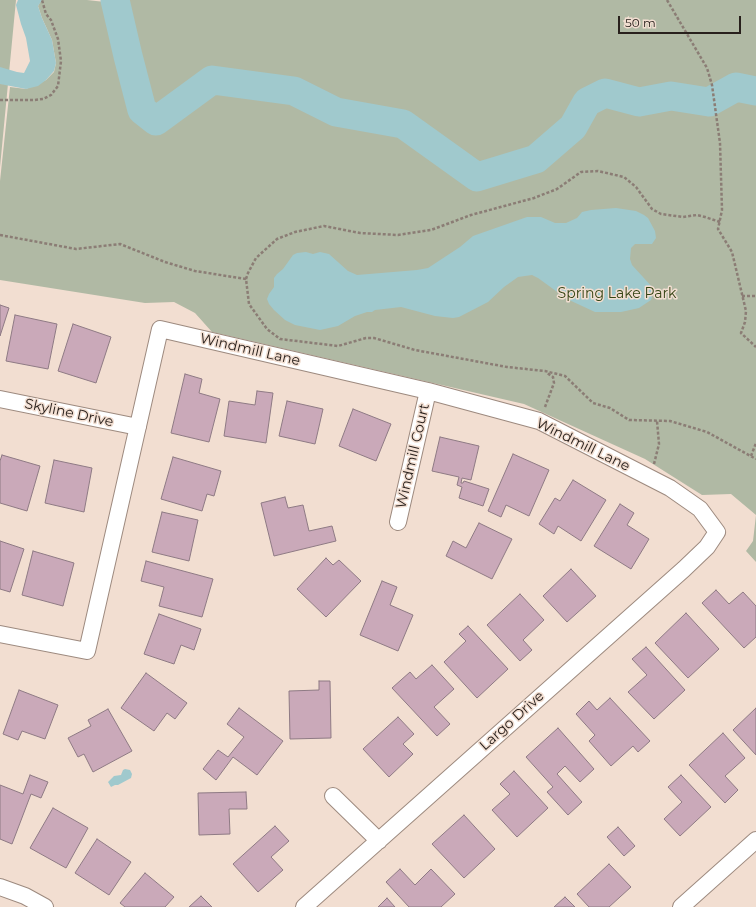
<!DOCTYPE html>
<style>
body{margin:0}
#map{position:relative;width:756px;height:907px;overflow:hidden;background:#f2ded1;font-family:Montserrat,sans-serif}
canvas{display:block}
.scale{position:absolute;left:618px;top:16px;width:123px;height:18px;box-sizing:border-box;border:2px solid #28201c;border-top:0;padding-left:5px;font-size:12px;line-height:14px;white-space:nowrap;color:#28201c;-webkit-text-stroke:3px #f2ded1;paint-order:stroke}
</style>
<div id="map">
<canvas width="756" height="907"></canvas>
<div class="scale">50 m</div>
</div>
<script>
const g = document.querySelector('canvas').getContext('2d');
g.lineJoin = 'round';
function fill(path, color) {
  g.fillStyle = color;
  g.fill(path, 'evenodd');
}
function toPath(rows) {
  const path = new Path2D();
  for (const r of rows) {
    path.moveTo(r[0], r[1]);
    for (let i = 2; i < r.length; i += 2) path.lineTo(r[i], r[i + 1]);
  }
  return path;
}
function strokePath(path, color, width, dash) {
  g.strokeStyle = color;
  g.lineWidth = width;
  g.lineCap = dash ? 'butt' : 'round';
  g.setLineDash(dash || []);
  g.stroke(path);
}
function label(font, color, halo, rows, align = 'center') {
  g.font = font + ' Montserrat,sans-serif';
  g.lineWidth = 3;
  g.setLineDash([]);
  g.textBaseline = 'middle';
  g.strokeStyle = halo;
  g.fillStyle = color;
  for (const [text, x, y, turn = 0] of rows) {
    g.save();
    g.translate(x, y);
    g.rotate((+turn || 0) * Math.PI / 180);
    g.textAlign = isNaN(turn) ? turn : align;
    if (halo) g.strokeText(text, 0, 0);
    g.fillText(text, 0, 0);
    g.restore();
  }
}
const green = toPath([
 [0,0,16,0,0,167],
 [41,0,87,0,105,2,112,0,756,0,756,562,746,551,753,541,756,515,731,494,702,495,645,459,524,404,212,332,195,313,174,302,145,303,0,280,0,181,10,87,26,89,46,80,54,72,56,63,52,40,42,18,38,6]
]);
const water = toPath([
 [18,0,42,0,38,6,42,18,52,40,56,63,54,71,46,80,38,86,26,89,0,84,0,67,17,72,24,73,30,61,26,38,21,24,16,5],
 [616,208,636,211,644,215,648,218,655,231,656,238,652,244,635,244,631,248,630,259,632,265,654,289,651,300,639,308,621,312,595,312,567,299,538,278,532,275,518,277,504,287,488,302,459,317,453,318,435,316,401,307,375,310,372,312,367,312,355,316,338,326,320,330,295,325,285,320,274,310,269,304,267,299,269,294,274,287,274,278,277,274,283,269,293,255,297,253,306,252,313,254,320,252,329,254,348,271,357,275,417,270,428,268,460,247,473,236,527,217,541,217,555,223,566,223,577,218,582,212,591,210],
 [125,769,130,770,132,774,131,778,118,785,115,785,111,787,108,782,114,776,121,775,123,770]
]);
const river = toPath([
 [115,0,128,56,142,110,156,121,212,80,294,91,336,112,403,124,477,177,536,159,573,127,587,102,605,93,639,102,671,96,709,102,736,87,756,91]
]);
const building = toPath([
 [0,305,9,308,0,336,0,305],
 [15,315,57,324,48,369,6,361,15,315],
 [73,324,111,337,96,383,58,371,73,324],
 [185,374,202,379,199,393,220,399,209,442,171,433,185,374],
 [257,391,273,393,266,443,224,436,229,401,255,405,257,391],
 [287,401,323,409,315,444,279,436,287,401],
 [353,409,391,424,376,461,339,446,353,409],
 [440,437,479,446,471,480,462,478,461,483,463,483,464,481,489,489,483,506,459,498,462,487,457,485,459,477,432,471,440,437],
 [513,454,549,470,529,516,506,505,501,517,488,511,513,454],
 [2,455,40,466,27,511,0,503,0,461,2,455],
 [173,457,221,471,214,496,207,494,202,511,161,499,173,457],
 [54,460,92,468,84,512,45,503,54,460],
 [573,480,606,500,581,541,558,526,554,534,539,524,555,498,560,501,573,480],
 [285,497,288,508,303,505,309,531,332,526,336,541,274,556,261,503,285,497],
 [620,504,634,513,627,525,649,539,631,569,594,546,620,504],
 [162,512,198,520,189,561,152,552,162,512],
 [479,523,512,539,492,579,446,556,453,541,466,548,479,523],
 [0,541,24,549,10,592,0,589,0,541],
 [33,551,74,563,63,606,22,595,33,551],
 [326,558,333,565,339,560,361,581,326,617,297,589,326,558],
 [146,561,213,579,202,617,159,606,164,587,141,581,146,561],
 [571,569,596,596,567,622,543,596,571,569],
 [382,581,397,587,390,605,413,615,398,651,360,635,382,581],
 [716,590,729,604,743,592,756,606,756,637,744,648,702,603,716,590],
 [520,594,544,620,523,640,532,650,520,661,487,625,520,594],
 [686,613,719,649,688,678,655,643,686,613],
 [159,614,201,629,194,650,181,645,174,664,144,654,159,614],
 [468,626,508,669,477,698,444,662,466,641,459,634,468,626],
 [646,647,685,690,654,719,628,692,647,675,632,659,646,647],
 [432,665,454,689,434,707,450,724,437,736,392,688,410,672,416,679,432,665],
 [146,673,187,703,175,719,167,713,154,731,121,708,146,673],
 [319,681,330,681,331,738,290,739,289,691,319,690,319,681],
 [19,690,58,705,45,739,22,731,18,740,3,734,19,690],
 [610,698,650,741,638,752,633,746,611,766,589,741,595,735,576,714,589,701,597,710,610,698],
 [239,708,283,741,257,775,233,757,216,780,203,769,218,750,228,757,244,737,227,724,239,708],
 [756,708,756,755,733,730,756,708],
 [108,709,132,751,93,772,84,754,78,757,68,738,91,726,88,720,108,709],
 [398,717,414,734,403,744,413,754,389,777,363,749,398,717],
 [558,728,594,769,580,782,565,766,557,774,582,802,568,815,547,792,553,787,526,757,558,728],
 [723,733,745,758,725,776,738,790,725,803,689,765,723,733],
 [514,771,548,808,517,837,492,810,510,794,500,784,514,771],
 [30,775,48,782,41,798,31,794,12,844,0,839,0,785,23,794,30,775],
 [681,775,711,807,680,836,664,819,682,802,668,787,681,775],
 [246,792,247,809,229,809,230,834,199,835,198,793,246,792],
 [53,808,88,828,66,868,30,848,53,808],
 [464,815,495,849,464,878,432,844,464,815],
 [275,826,289,841,271,857,283,870,258,892,233,864,275,826],
 [618,827,635,846,624,856,607,837,618,827],
 [97,839,131,862,109,895,75,873,97,839],
 [609,864,631,887,609,907,589,907,577,894,609,864],
 [400,869,415,885,431,869,455,894,441,907,409,907,386,882,400,869],
 [145,873,174,897,165,907,125,907,120,903,145,873],
 [201,896,212,907,189,907,201,896],
 [565,897,575,907,554,907,565,897],
 [387,898,395,907,378,907,387,898]
]);
const path = toPath([
 [667,0,707,68,712,85,720,143,722,210,718,229,732,252,746,311,745,322,741,333,756,347],
 [0,100,34,100,43,99,51,95,58,86,61,61,58,39,51,20,46,14,42,0],
 [0,235,76,249,120,244,165,262,195,271,246,279,249,304,267,329,280,339,338,346,366,338,374,338,415,350,507,367,545,371,565,376,593,403,610,408,629,420,670,421,707,432,756,459],
 [246,279,248,273,256,258,277,239,295,232,324,226,360,233,398,235,431,230,471,215,534,198,557,189,581,172,598,171,624,177,636,187,652,209,661,214,683,217,697,215,705,217,720,222],
 [742,296,756,296],
 [545,407,554,383,553,377,547,373],
 [751,456,756,443],
 [654,464,659,444,657,421]
]);
const minor = toPath([
 [0,399,138,427],
 [398,522,428,391],
 [0,634,87,651,160,329,428,391,539,421,670,488,700,509,717,532,707,547,684,569,304,907],
 [333,796,379,841],
 [0,887,25,896,45,907],
 [681,907,756,840]
]);
const parkNames = [
 ["Spring Lake Park",617,294]
];
const streetNames = [
 ["Windmill Lane",250,350,13],
 ["Skyline Drive",69,413,12],
 ["Windmill Lane",583,445,26],
 ["Windmill Court",413,456,-77],
 ["Largo Drive",512,721,-42]
];
fill(green, '#b0b9a4');
fill(water, '#a0c9cd');
strokePath(river, '#a0c9cd', 29);
fill(building, '#caa9b9');
strokePath(building, '#8e7a84', 1);
strokePath(minor, '#9d8a7f', 18);
strokePath(path, '#8b7d75', 2.5, [3, 2]);
strokePath(minor, '#fff', 16);
label('14px', '#344414', '#f2ded1', parkNames);
label('14px', '#28201c', '#f2ded1', streetNames);
</script>
